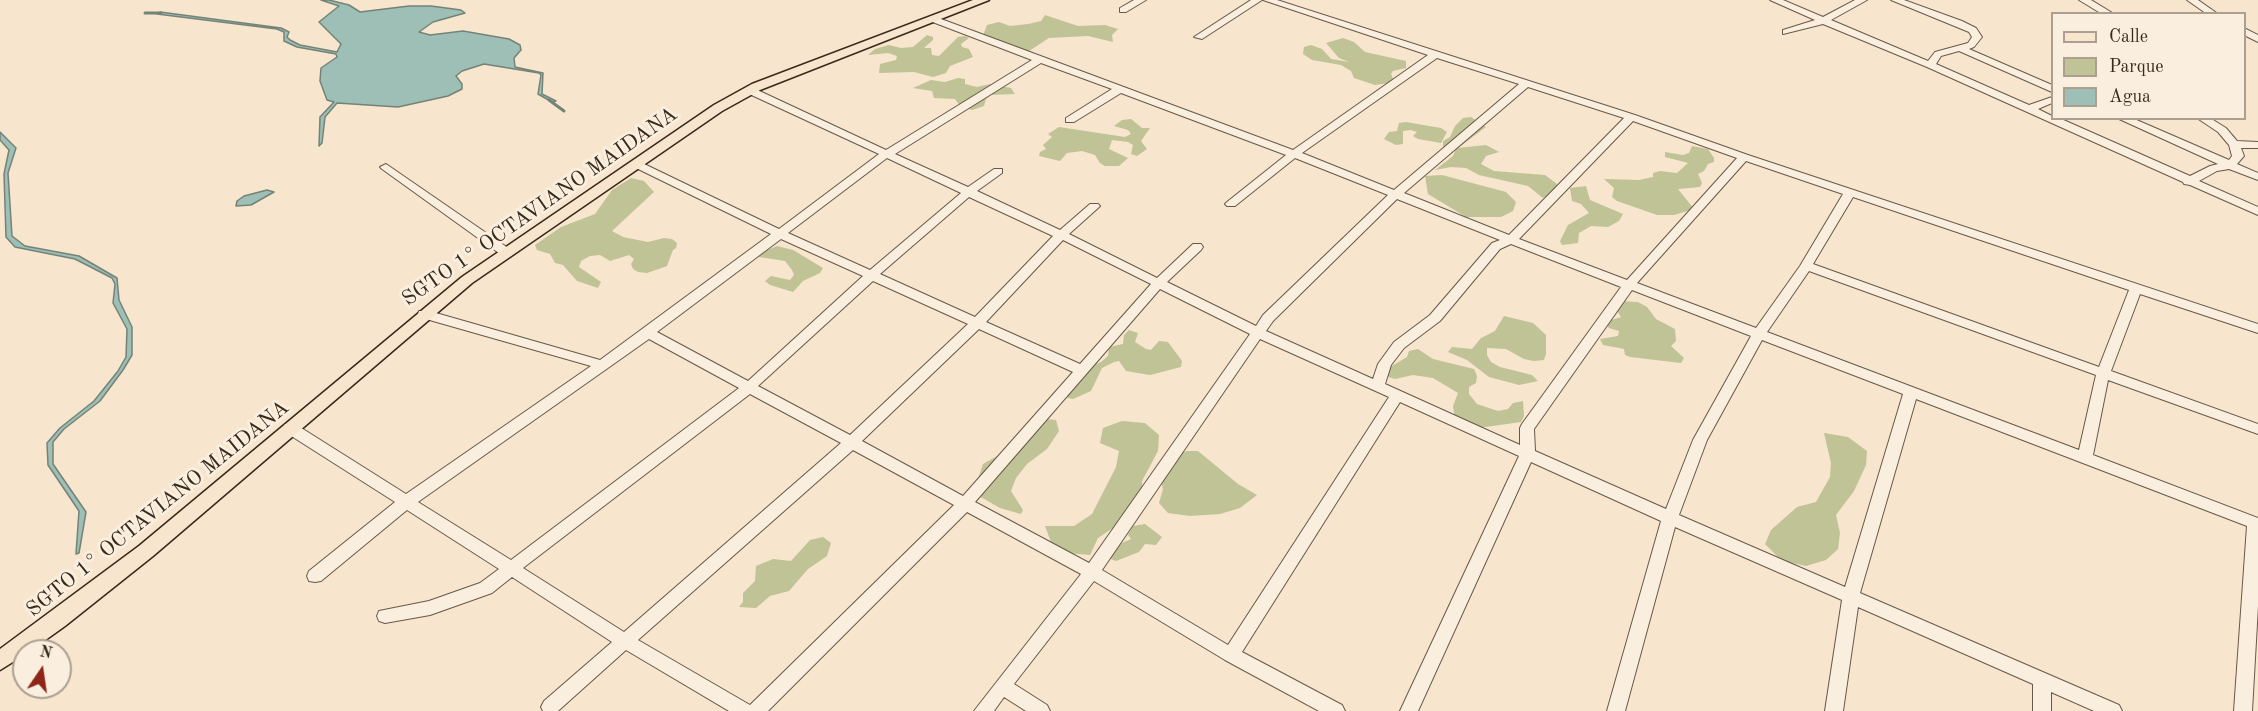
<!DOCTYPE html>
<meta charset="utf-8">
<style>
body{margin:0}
#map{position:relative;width:2258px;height:711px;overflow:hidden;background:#f7e5cd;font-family:"Old Standard TT",serif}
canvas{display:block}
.legend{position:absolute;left:2051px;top:12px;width:195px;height:108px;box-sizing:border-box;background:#faeede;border:2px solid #ac9f90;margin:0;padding:8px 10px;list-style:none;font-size:18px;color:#37291b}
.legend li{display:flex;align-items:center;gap:12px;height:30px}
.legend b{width:30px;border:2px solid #ac9f90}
.north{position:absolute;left:12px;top:639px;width:60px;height:60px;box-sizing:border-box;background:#faeede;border:2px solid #ac9f90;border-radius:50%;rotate:13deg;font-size:16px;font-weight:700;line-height:24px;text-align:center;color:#37291b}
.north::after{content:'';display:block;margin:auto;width:21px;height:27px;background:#8f2418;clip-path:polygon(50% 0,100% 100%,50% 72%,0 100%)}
</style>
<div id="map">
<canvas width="2258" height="711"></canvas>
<ul class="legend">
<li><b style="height:8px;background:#f7e5cd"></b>Calle</li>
<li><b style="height:16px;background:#bfc396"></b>Parque</li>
<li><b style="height:16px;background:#9dbfb6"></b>Agua</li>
</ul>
<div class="north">N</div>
</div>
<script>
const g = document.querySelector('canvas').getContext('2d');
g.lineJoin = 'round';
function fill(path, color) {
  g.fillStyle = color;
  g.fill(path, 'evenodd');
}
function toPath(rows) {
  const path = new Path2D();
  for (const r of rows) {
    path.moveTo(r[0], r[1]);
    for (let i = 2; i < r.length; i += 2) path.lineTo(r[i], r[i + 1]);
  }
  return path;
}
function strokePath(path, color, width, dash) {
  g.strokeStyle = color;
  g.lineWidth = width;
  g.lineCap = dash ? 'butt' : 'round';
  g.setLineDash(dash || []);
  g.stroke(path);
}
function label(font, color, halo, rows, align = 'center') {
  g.font = font + ' "Old Standard TT",serif';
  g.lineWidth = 6;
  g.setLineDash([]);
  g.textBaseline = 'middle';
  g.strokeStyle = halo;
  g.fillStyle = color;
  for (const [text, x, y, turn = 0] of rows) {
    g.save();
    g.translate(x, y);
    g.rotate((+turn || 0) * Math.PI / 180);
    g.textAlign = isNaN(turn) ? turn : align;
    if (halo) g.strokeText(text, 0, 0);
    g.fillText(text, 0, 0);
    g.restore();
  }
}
const green = toPath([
 [1045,15,1078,26,1105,25,1118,29,1112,35,1113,42,1088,36,1049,38,1023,55,982,38,987,25,999,22,1010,26,1028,24,1041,21],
 [927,35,933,37,933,40,924,48,931,48,932,55,939,56,958,37,965,36,969,38,961,44,962,47,969,49,973,57,950,66,946,73,933,77,914,72,879,73,880,64,896,60,897,56,888,53,868,55,875,49,889,45,901,48,913,47],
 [1343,38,1354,42,1365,52,1406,61,1406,68,1393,71,1391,74,1394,81,1390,83,1375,85,1354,78,1351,71,1341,65,1312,60,1303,54,1304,47,1311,45,1322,49,1331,59,1349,62,1339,58,1326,43],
 [958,78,965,79,965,84,977,87,990,84,1011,88,1015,94,991,95,986,99,984,106,972,110,960,106,955,99,934,98,932,91,913,88,931,80,945,82],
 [1471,117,1486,127,1458,148,1486,145,1499,152,1486,156,1481,164,1494,171,1545,175,1557,184,1554,192,1543,198,1528,186,1479,175,1466,168,1451,167,1435,170,1453,156,1456,149,1443,151,1443,141,1450,137,1455,126,1463,118],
 [1131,119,1142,128,1150,128,1141,141,1147,149,1137,156,1131,154,1133,145,1128,142,1112,140,1109,149,1128,158,1119,166,1105,166,1100,163,1095,155,1082,151,1067,153,1060,161,1039,156,1040,152,1046,149,1043,145,1052,137,1048,134,1059,127,1125,137,1131,134,1128,130,1114,126,1122,120],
 [1406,122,1441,128,1447,132,1441,143,1418,139,1413,136,1417,132,1411,130,1403,131,1403,144,1396,145,1384,139,1389,132,1397,131,1399,123],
 [1692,146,1708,149,1714,158,1714,162,1708,164,1704,171,1698,174,1702,183,1700,187,1678,189,1694,209,1674,215,1657,215,1617,201,1612,197,1614,188,1604,179,1639,180,1653,177,1653,173,1660,171,1677,173,1688,163,1665,157,1665,152,1683,155,1689,153],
 [1442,175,1506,192,1516,202,1513,211,1501,217,1466,217,1428,194,1425,176],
 [631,178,644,181,654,192,612,231,623,237,648,242,664,238,672,239,677,243,676,248,673,250,667,266,647,273,638,272,633,269,631,264,634,259,629,255,610,261,600,255,590,256,581,261,579,267,601,282,598,288,577,281,563,265,555,263,550,254,537,250,535,245,561,227,595,214,612,190],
 [1586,186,1590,200,1623,214,1619,221,1608,227,1591,226,1579,233,1578,243,1562,245,1560,241,1568,225,1589,213,1581,204,1572,201,1570,188],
 [777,246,793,250,823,268,820,273,803,281,793,292,770,285,765,281,771,276,790,280,794,275,792,270,785,261,753,256],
 [1618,301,1638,302,1647,307,1656,319,1675,329,1676,341,1671,346,1684,358,1681,363,1630,357,1625,355,1624,349,1603,345,1600,339,1618,336,1619,331,1609,328,1605,322,1621,317,1617,311],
 [1504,316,1533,323,1546,335,1546,354,1544,360,1534,361,1524,359,1506,349,1487,348,1487,355,1491,362,1500,367,1532,375,1538,381,1519,385,1489,377,1467,360,1448,352,1452,347,1472,349,1481,338,1495,331],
 [1129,330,1138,333,1135,342,1146,349,1151,350,1159,341,1168,342,1182,361,1181,367,1150,375,1126,371,1119,361,1114,362,1102,368,1091,391,1073,399,1068,398,1065,385,1074,366,1083,363,1092,366,1101,362,1108,356,1109,347,1123,344,1124,335],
 [1418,349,1433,359,1474,369,1477,376,1476,383,1469,387,1469,394,1477,404,1498,411,1508,409,1513,403,1523,401,1524,416,1521,422,1471,429,1455,420,1453,406,1458,393,1433,378,1413,375,1395,379,1385,376,1385,370,1407,357,1409,351],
 [1046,419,1056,420,1059,431,1047,449,1027,464,1016,478,1011,491,1023,510,1021,514,1000,508,979,496,975,488,983,464,1006,451],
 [1122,421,1145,423,1159,435,1158,451,1142,481,1143,498,1126,509,1116,526,1098,538,1090,555,1067,553,1051,542,1045,526,1074,526,1092,514,1116,467,1119,451,1100,443,1103,428],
 [1824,433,1848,437,1867,451,1866,465,1854,491,1836,515,1840,533,1838,549,1826,560,1806,566,1782,561,1765,544,1771,530,1797,507,1816,502,1830,477,1831,463],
 [1187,451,1198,451,1238,484,1257,495,1240,508,1220,514,1190,516,1168,513,1159,503,1163,489,1161,481,1176,454],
 [1145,524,1162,537,1156,545,1145,544,1139,552,1116,561,1106,557,1111,548,1131,539,1128,535,1133,526],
 [823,537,831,543,827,556,808,569,789,591,770,596,756,608,739,607,743,602,743,593,755,581,756,566,773,559,791,561,810,540]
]);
const water = toPath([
 [321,0,329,0,349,5,360,12,409,6,431,6,461,10,465,13,433,22,419,32,430,35,463,31,509,39,520,45,521,50,514,58,515,67,543,73,542,94,556,101,552,102,538,94,541,75,539,73,484,64,462,71,456,76,462,84,462,89,448,96,398,107,337,103,325,117,322,143,319,146,320,117,334,102,327,100,320,81,321,68,337,57,336,54,297,47,284,41,284,32,277,29,157,14,160,12,281,28,289,32,287,37,290,40,300,45,337,52,341,44,319,22,339,6,321,0],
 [0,132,16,148,8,173,12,236,25,246,79,256,117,278,119,300,132,327,132,355,123,370,100,401,64,429,53,442,53,464,86,512,79,553,76,554,79,511,48,465,47,443,60,428,94,401,118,371,126,357,127,329,113,303,115,284,112,278,75,259,15,247,6,237,4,174,9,150,0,140,0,132],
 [267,190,274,192,251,205,236,206,237,201,244,196,267,190]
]);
const stream = toPath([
 [145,13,161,13],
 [549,100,564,111]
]);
const minor = toPath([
 [1134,0,1146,0,1126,12,1120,12,1120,8,1134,0],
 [1251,0,1262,0,1202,39,1194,37,1251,0],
 [1263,0,1277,0,1635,115,1748,155,2258,324,2258,333,2140,294,2111,371,2258,424,2258,434,2108,380,2093,455,2258,518,2258,606,2252,711,2234,711,2247,526,1916,399,1860,593,2119,705,2122,711,2094,711,2051,692,2051,711,2033,711,2033,684,1858,607,1843,711,1825,711,1842,600,1675,527,1625,711,1607,711,1661,521,1531,462,1418,711,1400,711,1519,456,1400,402,1242,652,1342,705,1345,711,1319,711,1225,660,1094,581,1014,684,1047,705,1050,711,1026,711,1004,697,994,711,974,711,1081,574,967,512,768,711,729,711,626,650,558,711,543,711,541,707,544,701,612,642,512,577,492,593,430,615,385,623,379,621,377,616,379,611,429,601,480,583,499,569,407,510,321,581,315,582,309,581,307,576,309,571,395,502,285,432,283,428,285,424,295,424,406,494,591,366,419,317,418,314,419,311,429,311,600,360,771,234,632,166,632,162,640,162,779,229,879,154,745,92,745,88,753,88,886,150,1032,60,930,21,930,17,933,16,1293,150,1428,55,1263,0],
 [1437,58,1519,84,1394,190,1302,153,1437,58],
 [1041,63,1112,89,1066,118,1066,122,1074,122,1121,93,1286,155,1227,202,1225,204,1227,206,1235,206,1295,158,1388,195,1263,315,1256,326,1167,282,1201,250,1203,247,1201,244,1193,244,1157,278,1069,234,1098,208,1100,206,1098,204,1090,204,1060,230,977,191,1002,173,1002,169,994,169,968,187,895,154,1041,63],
 [1528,87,1624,118,1509,235,1404,193,1528,87],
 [1633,121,1737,158,1627,280,1519,239,1633,121],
 [887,158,961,193,870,270,788,233,887,158],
 [1746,161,1843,194,1800,266,1756,328,1637,283,1746,161],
 [969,197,1053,236,975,317,880,274,969,197],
 [1853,197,2129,290,2099,367,1813,264,1853,197],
 [1397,199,1500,240,1492,243,1430,315,1394,342,1378,364,1373,379,1266,331,1273,321,1397,199],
 [781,239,863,276,748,381,657,332,781,239],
 [1063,240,1151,284,1080,364,986,322,1063,240],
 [1511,244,1621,287,1522,424,1520,428,1520,445,1385,384,1391,365,1404,348,1440,321,1500,249,1511,244],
 [1809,271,2096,375,2079,450,1767,332,1809,271],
 [873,281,968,324,850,435,758,386,873,281],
 [1160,289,1250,334,1089,563,975,502,1160,289],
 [1632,290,1751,336,1693,440,1666,509,1535,451,1534,429,1632,290],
 [979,329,1073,372,963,496,862,441,979,329],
 [649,339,739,388,511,560,418,502,649,339],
 [1260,339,1389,397,1228,645,1102,570,1260,339],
 [1762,340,1903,394,1845,587,1679,515,1707,440,1762,340],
 [750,394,841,443,624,632,523,568,750,394],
 [853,450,954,505,750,705,638,640,853,450],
 [1770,0,1783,0,1823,17,1855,0,1867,0,1831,20,1928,61,1935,52,1968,43,1972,37,1969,32,1891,0,1904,0,1962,21,1976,28,1982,37,1974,47,1969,49,2052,85,2052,92,1959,51,1941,56,1936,64,2029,105,2052,97,2052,103,2038,109,2052,116,2052,118,2059,118,2190,176,2210,166,2218,164,2117,118,2132,118,2229,160,2232,156,2229,145,2218,132,2197,118,2210,118,2226,128,2237,141,2258,142,2258,148,2241,148,2244,156,2237,164,2258,173,2258,180,2229,169,2217,171,2199,181,2258,207,2258,215,2190,185,2184,184,2183,182,1927,67,1823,24,1783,34,1783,30,1815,20,1770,0],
 [2079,0,2091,0,2114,14,2102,14,2079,0],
 [2187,0,2198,0,2218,14,2207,14,2187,0],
 [2244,28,2258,35,2258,42,2244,35,2244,28],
 [386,164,511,250,513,253,511,256,503,256,382,169,380,167,386,164]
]);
const major = toPath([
 [973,0,989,0,760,90,722,111,472,283,153,556,65,626,30,651,24,651,24,655,0,670,0,649,139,546,462,277,714,105,752,84,973,0]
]);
const streetNames = [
 ["SGTO 1° OCTAVIANO MAIDANA",540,207,-35],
 ["SGTO 1° OCTAVIANO MAIDANA",158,509,-39]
];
fill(green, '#bfc396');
fill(water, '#9dbfb6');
strokePath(water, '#748378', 1.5);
strokePath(stream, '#748378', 3);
strokePath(minor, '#675848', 2);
strokePath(major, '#37291b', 3);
fill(minor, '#faeede');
fill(major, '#f7e5cd');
label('21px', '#37291b', '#faeede', streetNames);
</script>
